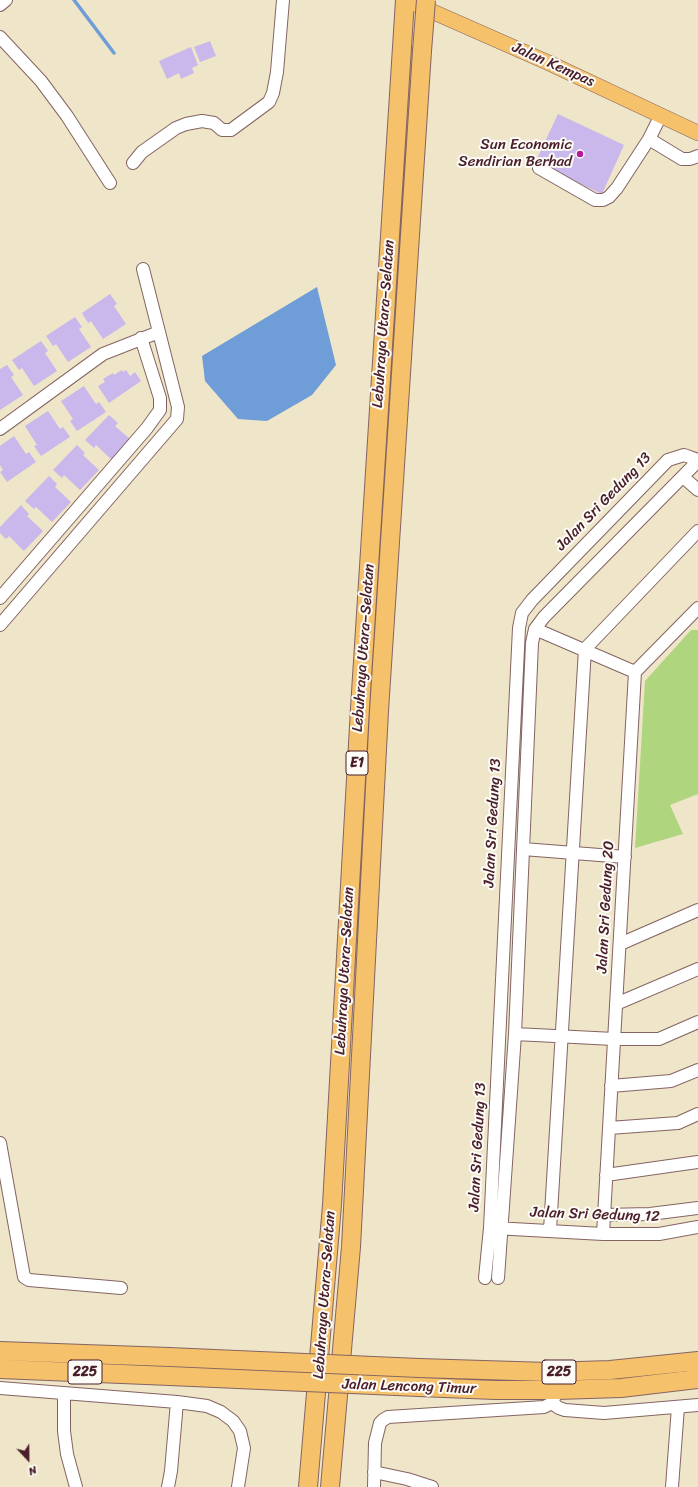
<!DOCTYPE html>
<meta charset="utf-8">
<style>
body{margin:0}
#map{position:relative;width:698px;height:1487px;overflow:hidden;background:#efe5c8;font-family:Sriracha,sans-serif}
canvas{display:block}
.north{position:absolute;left:8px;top:1439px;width:40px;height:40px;-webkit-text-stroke:3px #fdfcf7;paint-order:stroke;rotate:158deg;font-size:11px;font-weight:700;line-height:16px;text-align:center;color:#4a1f2b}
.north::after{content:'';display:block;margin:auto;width:14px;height:18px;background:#4a1f2b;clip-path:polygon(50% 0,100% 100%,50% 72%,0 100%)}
</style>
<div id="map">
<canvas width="698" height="1487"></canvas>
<div class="north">N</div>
</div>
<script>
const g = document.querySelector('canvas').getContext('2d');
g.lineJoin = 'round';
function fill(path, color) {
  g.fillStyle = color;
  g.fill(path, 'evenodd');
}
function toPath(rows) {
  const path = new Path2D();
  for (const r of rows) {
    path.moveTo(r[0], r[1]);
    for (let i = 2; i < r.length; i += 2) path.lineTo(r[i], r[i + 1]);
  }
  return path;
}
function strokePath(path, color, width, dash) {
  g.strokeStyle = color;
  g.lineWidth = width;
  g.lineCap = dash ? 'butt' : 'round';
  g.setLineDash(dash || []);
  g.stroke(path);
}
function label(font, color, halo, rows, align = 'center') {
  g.font = font + ' Sriracha,sans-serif';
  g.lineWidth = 4;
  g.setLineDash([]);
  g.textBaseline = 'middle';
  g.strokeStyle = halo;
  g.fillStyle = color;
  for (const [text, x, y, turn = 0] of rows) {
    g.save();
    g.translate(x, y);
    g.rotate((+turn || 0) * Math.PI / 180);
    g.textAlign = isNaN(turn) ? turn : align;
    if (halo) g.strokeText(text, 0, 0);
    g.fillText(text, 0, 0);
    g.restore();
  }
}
const green = toPath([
 [691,630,698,630,698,794,670,805,683,834,635,848,645,681]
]);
const water = toPath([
 [317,287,336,365,312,395,267,421,238,419,205,381,202,356]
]);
const stream = toPath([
 [74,0,114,53]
]);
const building = toPath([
 [210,41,216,56,200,62,194,47],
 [191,47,198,65,192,68,194,73,181,79,179,73,167,79,159,61],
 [558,114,624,145,602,194,535,163],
 [110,294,117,304,114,306,126,324,103,339,91,321,88,323,82,313],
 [75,317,82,327,79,329,91,347,68,362,56,344,53,346,46,336],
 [41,341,48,351,45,353,57,371,34,386,22,368,19,370,12,360],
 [7,365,14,375,11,377,23,395,0,410,0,369],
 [122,370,123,372,126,370,130,376,135,372,141,381,109,403,98,386,105,382,103,379,113,373,114,375],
 [84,386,96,404,99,402,106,412,77,431,70,421,73,419,61,401],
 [48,411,60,429,63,427,70,437,41,456,34,446,37,445,25,426],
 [109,415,118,423,115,426,131,440,112,460,96,445,94,448,85,440],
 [14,436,26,454,29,452,36,462,7,482,0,472,3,470,0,465,0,446],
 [77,445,85,453,83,455,99,470,80,490,64,475,62,478,53,470],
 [49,476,57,484,55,487,71,502,52,522,36,507,34,509,25,501],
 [21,505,29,514,27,516,43,531,24,551,9,536,6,539,0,533,0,527]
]);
const minor = toPath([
 [0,5,6,0],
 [0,37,41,81,67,116,110,183],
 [661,115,649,139,682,159,690,159,698,156],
 [133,163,142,152,176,128,186,124,202,121,214,123,222,130,231,130,269,102,273,93,277,72,283,0],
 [539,168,595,200,603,200,609,197,617,188,649,139],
 [0,429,103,354,159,332],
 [683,477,698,490],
 [0,598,147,428,160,410,160,398,141,338],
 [0,625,177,419,178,407,143,269],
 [535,629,635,672],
 [523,849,625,857],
 [620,944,698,910],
 [616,1004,698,969],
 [515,1034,614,1039,659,1039,698,1022],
 [611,1086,671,1081,698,1070],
 [609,1128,678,1123,698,1114],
 [0,1143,24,1277,29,1280,121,1288],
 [606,1175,698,1162],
 [604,1215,650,1214,698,1208],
 [494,1228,603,1234,659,1234,698,1227],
 [550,1230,585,649,698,531],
 [603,1234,635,672,698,608],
 [485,1278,490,1228,519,628,522,613,532,600,668,460,684,455,698,460],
 [498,1278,515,1034,532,643,535,629,544,617,698,461],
 [0,1388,177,1402,207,1406,221,1412,233,1421,240,1431,244,1448,238,1487],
 [64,1393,64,1431,67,1454,76,1487],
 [552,1403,559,1408,565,1410,604,1413,698,1405],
 [374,1472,407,1479,432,1487],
 [168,1487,171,1471,177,1402],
 [374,1487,375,1443,380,1423,383,1420,388,1417,544,1407,552,1403,557,1390],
 [672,1487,678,1407]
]);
const major = toPath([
 [406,0,549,63,698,133]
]);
const highway = toPath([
 [0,1351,169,1357],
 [419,1368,548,1372,610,1370,698,1361],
 [0,1369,170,1376],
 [419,1387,495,1390,557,1390,621,1388,698,1379],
 [308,1487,332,1205,360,708,405,0],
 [330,1487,351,1247,379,711,422,51]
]);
const highwayBridge = toPath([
 [422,51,426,0],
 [169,1357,419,1368],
 [170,1376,419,1387]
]);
const markers = [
 [580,154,4,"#b5179e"]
];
const shields = [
 [357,763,22],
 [85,1372,34],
 [559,1372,34]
];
const shieldNames = [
 ["E1",357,763],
 ["225",85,1372],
 ["225",559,1372]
];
const streetNames = [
 ["Jalan Kempas",553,65,24],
 ["Lebuhraya Utara–Selatan",384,324,-86],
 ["Jalan Sri Gedung 13",604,502,-46],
 ["Lebuhraya Utara–Selatan",364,648,-86],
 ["Jalan Sri Gedung 13",493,823,-87],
 ["Jalan Sri Gedung 20",606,907,-87],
 ["Lebuhraya Utara–Selatan",345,971,-87],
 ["Jalan Sri Gedung 13",478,1147,-87],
 ["Jalan Sri Gedung 12",595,1215,2],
 ["Lebuhraya Utara–Selatan",325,1295,-86],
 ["Jalan Lencong Timur",409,1387,2]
];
const poiNames = [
 ["Sun Economic",572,145],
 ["Sendirian Berhad",572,162]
];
fill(green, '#afd57f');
fill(water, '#6e9dd7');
strokePath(stream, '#6e9dd7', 3.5);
fill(building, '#cab7eb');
strokePath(minor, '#846462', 14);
strokePath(major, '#846462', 16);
strokePath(highway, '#846462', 20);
strokePath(minor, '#fff', 12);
strokePath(major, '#f5c16b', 15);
strokePath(highway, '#f5c16b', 18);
strokePath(highwayBridge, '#846462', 20, []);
strokePath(highwayBridge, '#f5c16b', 18);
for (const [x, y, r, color] of markers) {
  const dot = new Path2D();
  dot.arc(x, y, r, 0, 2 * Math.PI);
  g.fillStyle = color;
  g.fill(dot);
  strokePath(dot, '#fdfcf7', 1.5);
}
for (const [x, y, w] of shields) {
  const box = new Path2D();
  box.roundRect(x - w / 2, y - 12, w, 24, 3);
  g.fillStyle = '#fdfcf7';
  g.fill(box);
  strokePath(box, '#4a1f2b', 1);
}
label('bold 14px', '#4a1f2b', null, shieldNames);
label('15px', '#4a1f2b', '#fdfcf7', streetNames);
label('15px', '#4a1f2b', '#fdfcf7', poiNames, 'right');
</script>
